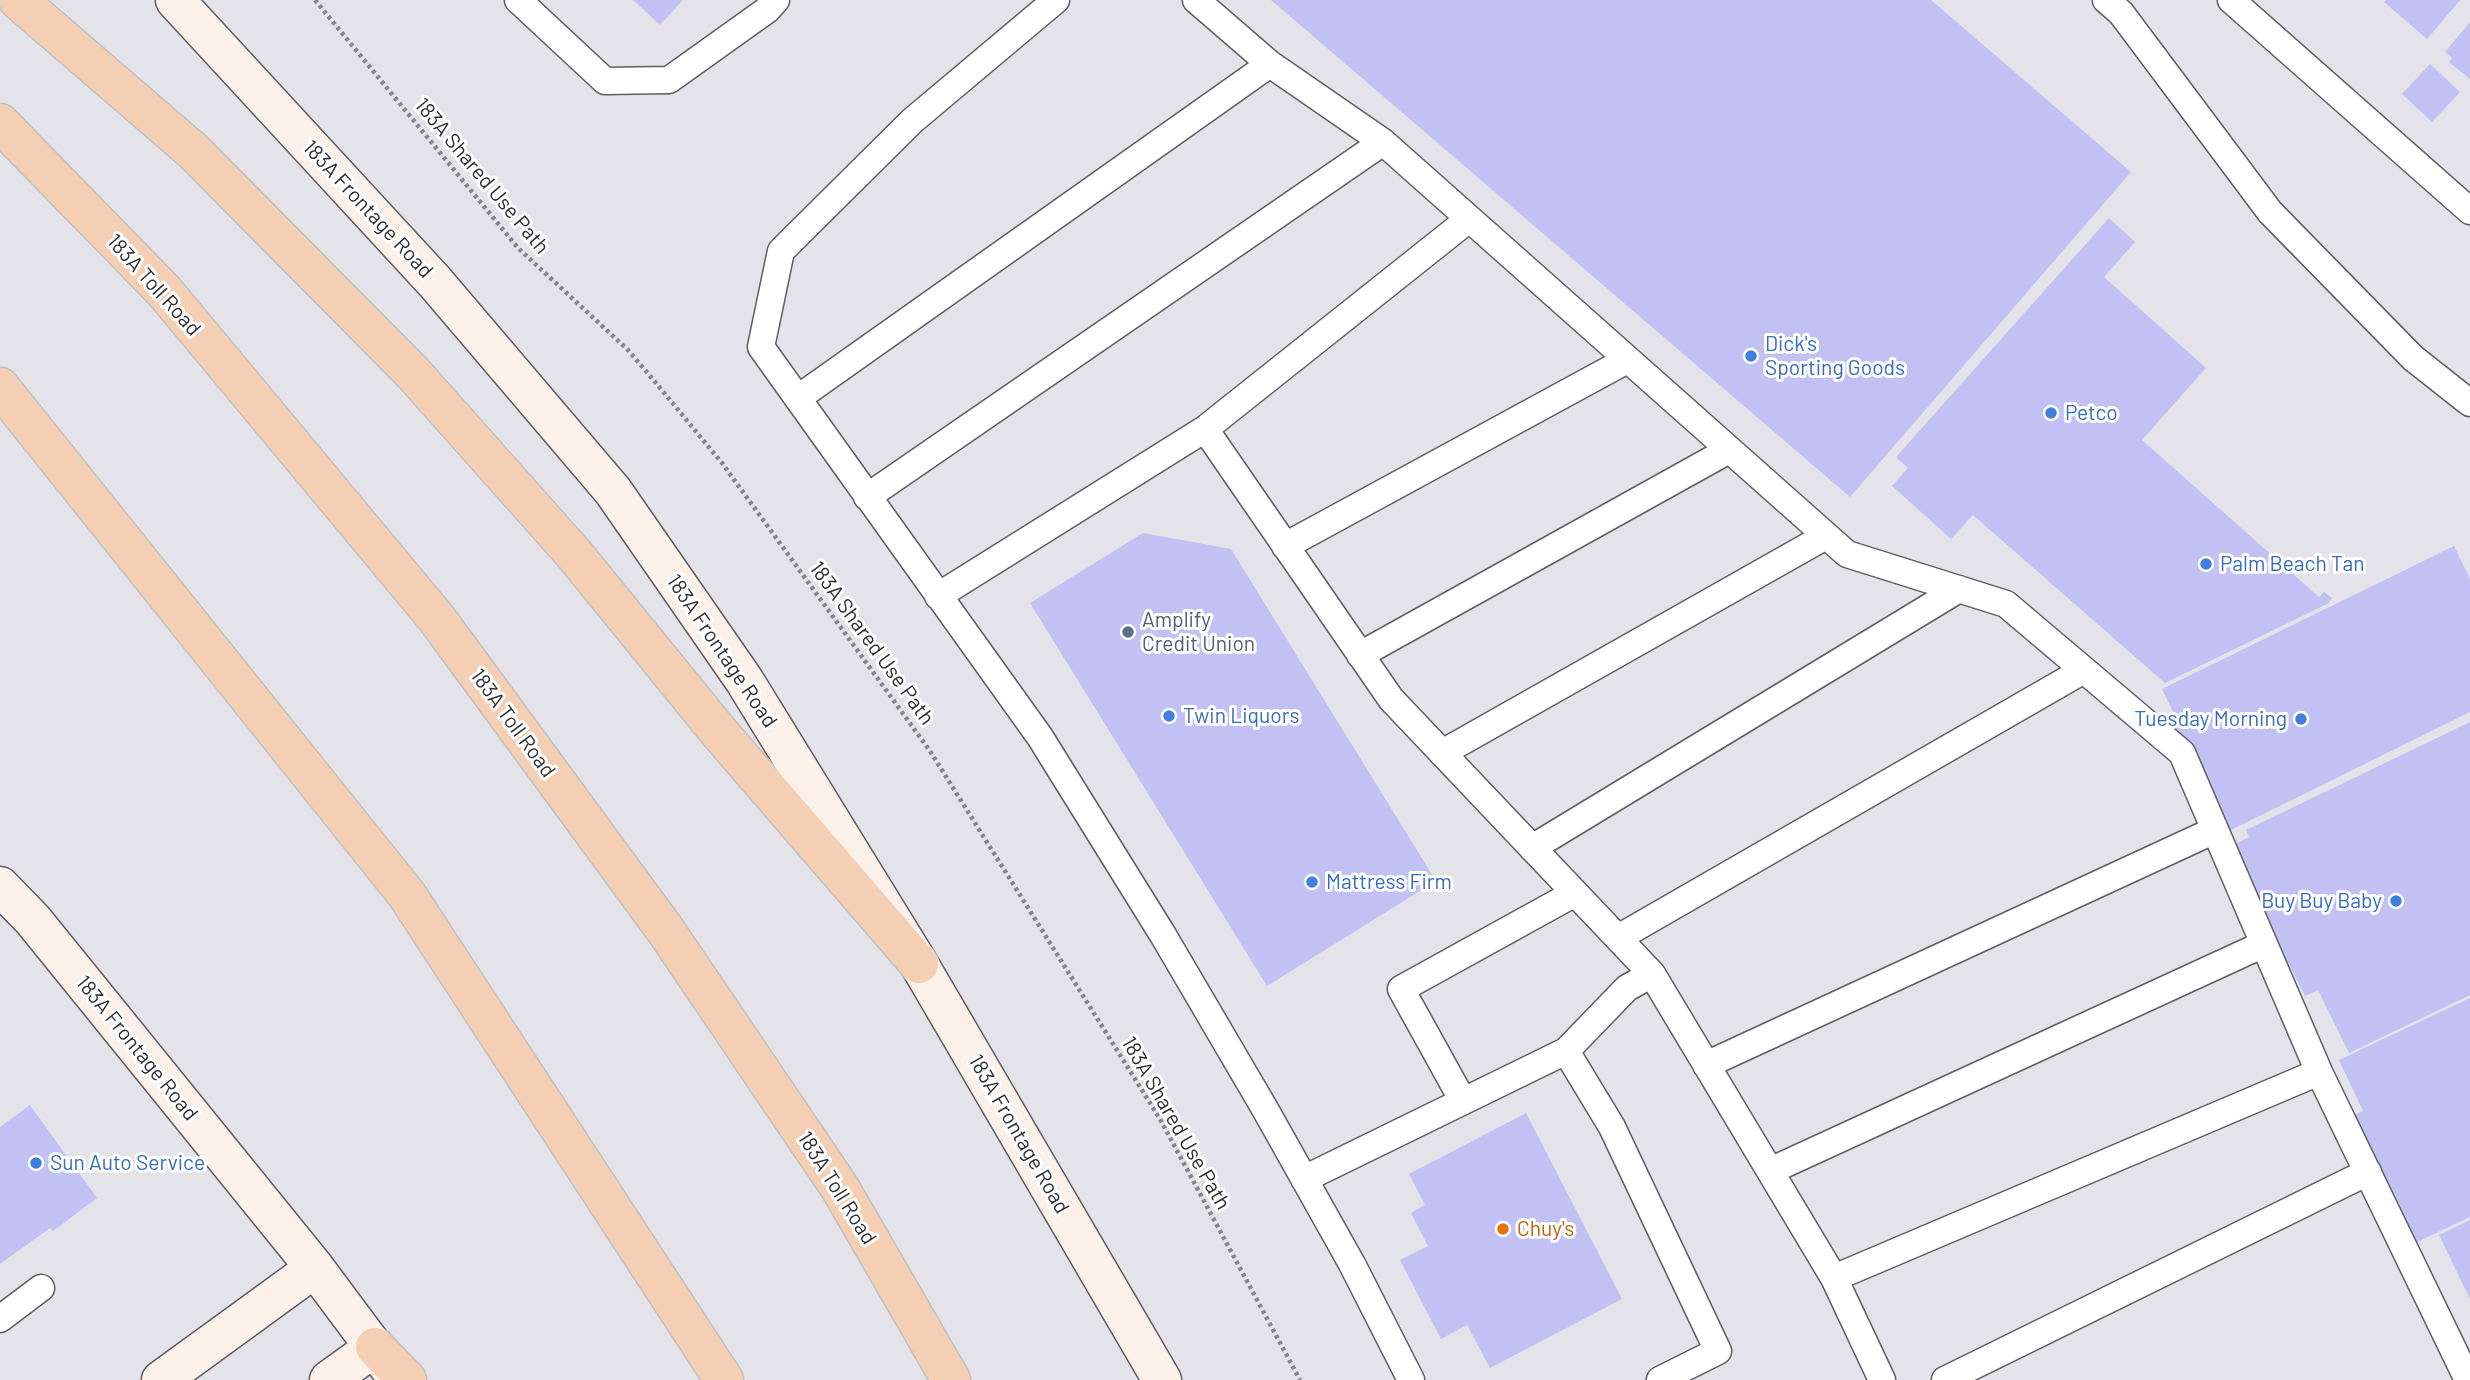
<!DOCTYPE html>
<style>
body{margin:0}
canvas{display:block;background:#e3e3e9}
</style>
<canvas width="2470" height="1380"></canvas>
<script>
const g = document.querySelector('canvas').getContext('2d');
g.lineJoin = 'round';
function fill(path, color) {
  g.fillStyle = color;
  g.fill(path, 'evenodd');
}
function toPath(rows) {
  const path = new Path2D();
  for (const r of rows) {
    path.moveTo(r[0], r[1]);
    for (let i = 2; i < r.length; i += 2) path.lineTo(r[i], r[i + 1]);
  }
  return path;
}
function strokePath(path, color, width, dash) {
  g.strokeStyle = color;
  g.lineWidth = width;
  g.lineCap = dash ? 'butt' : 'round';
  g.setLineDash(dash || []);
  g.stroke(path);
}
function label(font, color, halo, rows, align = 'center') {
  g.font = font + ' Barlow,sans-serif';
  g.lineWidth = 6;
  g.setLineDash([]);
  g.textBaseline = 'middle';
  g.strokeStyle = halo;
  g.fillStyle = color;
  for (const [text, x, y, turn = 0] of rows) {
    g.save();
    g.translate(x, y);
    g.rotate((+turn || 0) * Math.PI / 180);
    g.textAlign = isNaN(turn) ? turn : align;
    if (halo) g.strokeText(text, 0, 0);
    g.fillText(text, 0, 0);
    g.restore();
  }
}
const building = toPath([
 [633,0,683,0,660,25],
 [1271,0,1931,0,2131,172,1850,497],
 [2386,0,2460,0,2427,39,2384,2],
 [2470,22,2470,79,2449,62,2452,58,2445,52],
 [2430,64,2460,92,2432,122,2402,94],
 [2109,218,2135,242,2104,277,2206,368,2142,440,2319,597,2324,592,2332,598,2329,603,2165,683,1973,515,1951,539,1892,486,1908,468,1896,457],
 [1143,533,1231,549,1436,881,1267,986,1030,603],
 [2454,546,2470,579,2470,712,2229,831,2169,726,2178,722,2162,689],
 [2470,722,2470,995,2349,1053,2318,990,2305,996,2288,962,2283,965,2233,845,2249,837,2246,830],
 [2470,998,2470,1217,2417,1242,2395,1194,2386,1198,2348,1118,2363,1111,2339,1060],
 [30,1105,97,1198,53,1231,50,1228,0,1264,0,1127],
 [1526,1113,1622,1299,1490,1368,1467,1325,1441,1339,1400,1260,1428,1246,1411,1213,1425,1205,1409,1174],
 [2470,1220,2470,1299,2439,1235]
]);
const path = toPath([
 [315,0,518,248,627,349,646,371,722,463,930,751,1160,1119,1300,1380]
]);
const lane = toPath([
 [518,0,605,81,669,80,767,10,776,0],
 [1056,0,912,121,781,251,761,347,1040,737,1163,935,1265,1109,1352,1264,1411,1380],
 [1196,0,1270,64,1383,142,1847,554,2006,604,2182,753,2319,1072,1834,1278,1652,974,1391,699,1205,429,1469,219],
 [2106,0,2121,13,2270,212,2413,358,2470,403],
 [2231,0,2470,211],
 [798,398,1270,64],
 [867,497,1383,142],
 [1285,546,1627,360],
 [938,596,1205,429],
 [1360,655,1729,450],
 [1442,753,1826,536],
 [1532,848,1959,589],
 [1618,938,2084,670],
 [1652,974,1627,988,1566,1051,1612,1127,1718,1351,1660,1380],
 [1706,1065,2215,830],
 [2319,1072,2468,1380],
 [1463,1101,1401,989,1575,893],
 [1770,1171,2264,944],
 [1304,1179,1566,1051],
 [1834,1278,1882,1380],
 [0,1319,41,1288],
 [1945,1380,2368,1172]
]);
const secondary = toPath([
 [175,0,435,282,613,491,744,680,919,964,1162,1380],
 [0,886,33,920,315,1268,394,1374],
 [161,1380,315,1268],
 [329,1380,375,1347]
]);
const highway = toPath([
 [18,0,193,151,413,373,574,554,718,731,919,964],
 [0,123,164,291,437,619,666,931,840,1188,951,1380],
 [0,387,407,895,724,1380],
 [375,1347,407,1380]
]);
const markers = [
 [1751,356,7,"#3f7fe0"],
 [2051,413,7,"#3f7fe0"],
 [2206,564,7,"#3f7fe0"],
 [1128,632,7,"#5c6f8a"],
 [1169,716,7,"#3f7fe0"],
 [2301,719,7,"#3f7fe0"],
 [1312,882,7,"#3f7fe0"],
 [2396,901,7,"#3f7fe0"],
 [36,1163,7,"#3f7fe0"],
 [1503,1229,7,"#e8710a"]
];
const streetNames = [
 ["183A Shared Use Path",482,176,50],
 ["183A Frontage Road",368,209,47],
 ["183A Toll Road",154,285,48],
 ["183A Shared Use Path",872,643,54],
 ["183A Frontage Road",722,651,56],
 ["183A Toll Road",513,723,54],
 ["183A Frontage Road",137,1048,51],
 ["183A Shared Use Path",1176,1123,60],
 ["183A Frontage Road",1019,1134,60],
 ["183A Toll Road",837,1188,58]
];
const shopNames = [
 ["Dick's",1765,344],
 ["Sporting Goods",1765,368],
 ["Petco",2065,413],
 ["Palm Beach Tan",2220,564],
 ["Twin Liquors",1183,716],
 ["Tuesday Morning",2287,719,"right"],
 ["Mattress Firm",1326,882],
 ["Buy Buy Baby",2382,901,"right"],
 ["Sun Auto Service",50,1163]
];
const serviceNames = [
 ["Amplify",1142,620],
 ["Credit Union",1142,644]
];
const foodNames = [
 ["Chuy's",1517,1229]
];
fill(building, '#c2c1f4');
strokePath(lane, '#5d5d62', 29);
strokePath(secondary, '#5d5d62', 41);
strokePath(highway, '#c0c0c0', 41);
strokePath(path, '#86868a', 4.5, [3.5, 3.5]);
strokePath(lane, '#fff', 26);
strokePath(secondary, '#fcf1e8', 38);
strokePath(highway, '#f4cfb4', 38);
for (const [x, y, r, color] of markers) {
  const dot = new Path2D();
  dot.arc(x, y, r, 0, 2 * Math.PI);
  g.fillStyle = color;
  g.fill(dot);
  strokePath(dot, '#fff', 2.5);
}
label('21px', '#2c2c2e', '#fff', streetNames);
label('21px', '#366cbe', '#fff', shopNames, 'left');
label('21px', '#4e5e75', '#fff', serviceNames, 'left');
label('21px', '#c56008', '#fff', foodNames, 'left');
</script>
